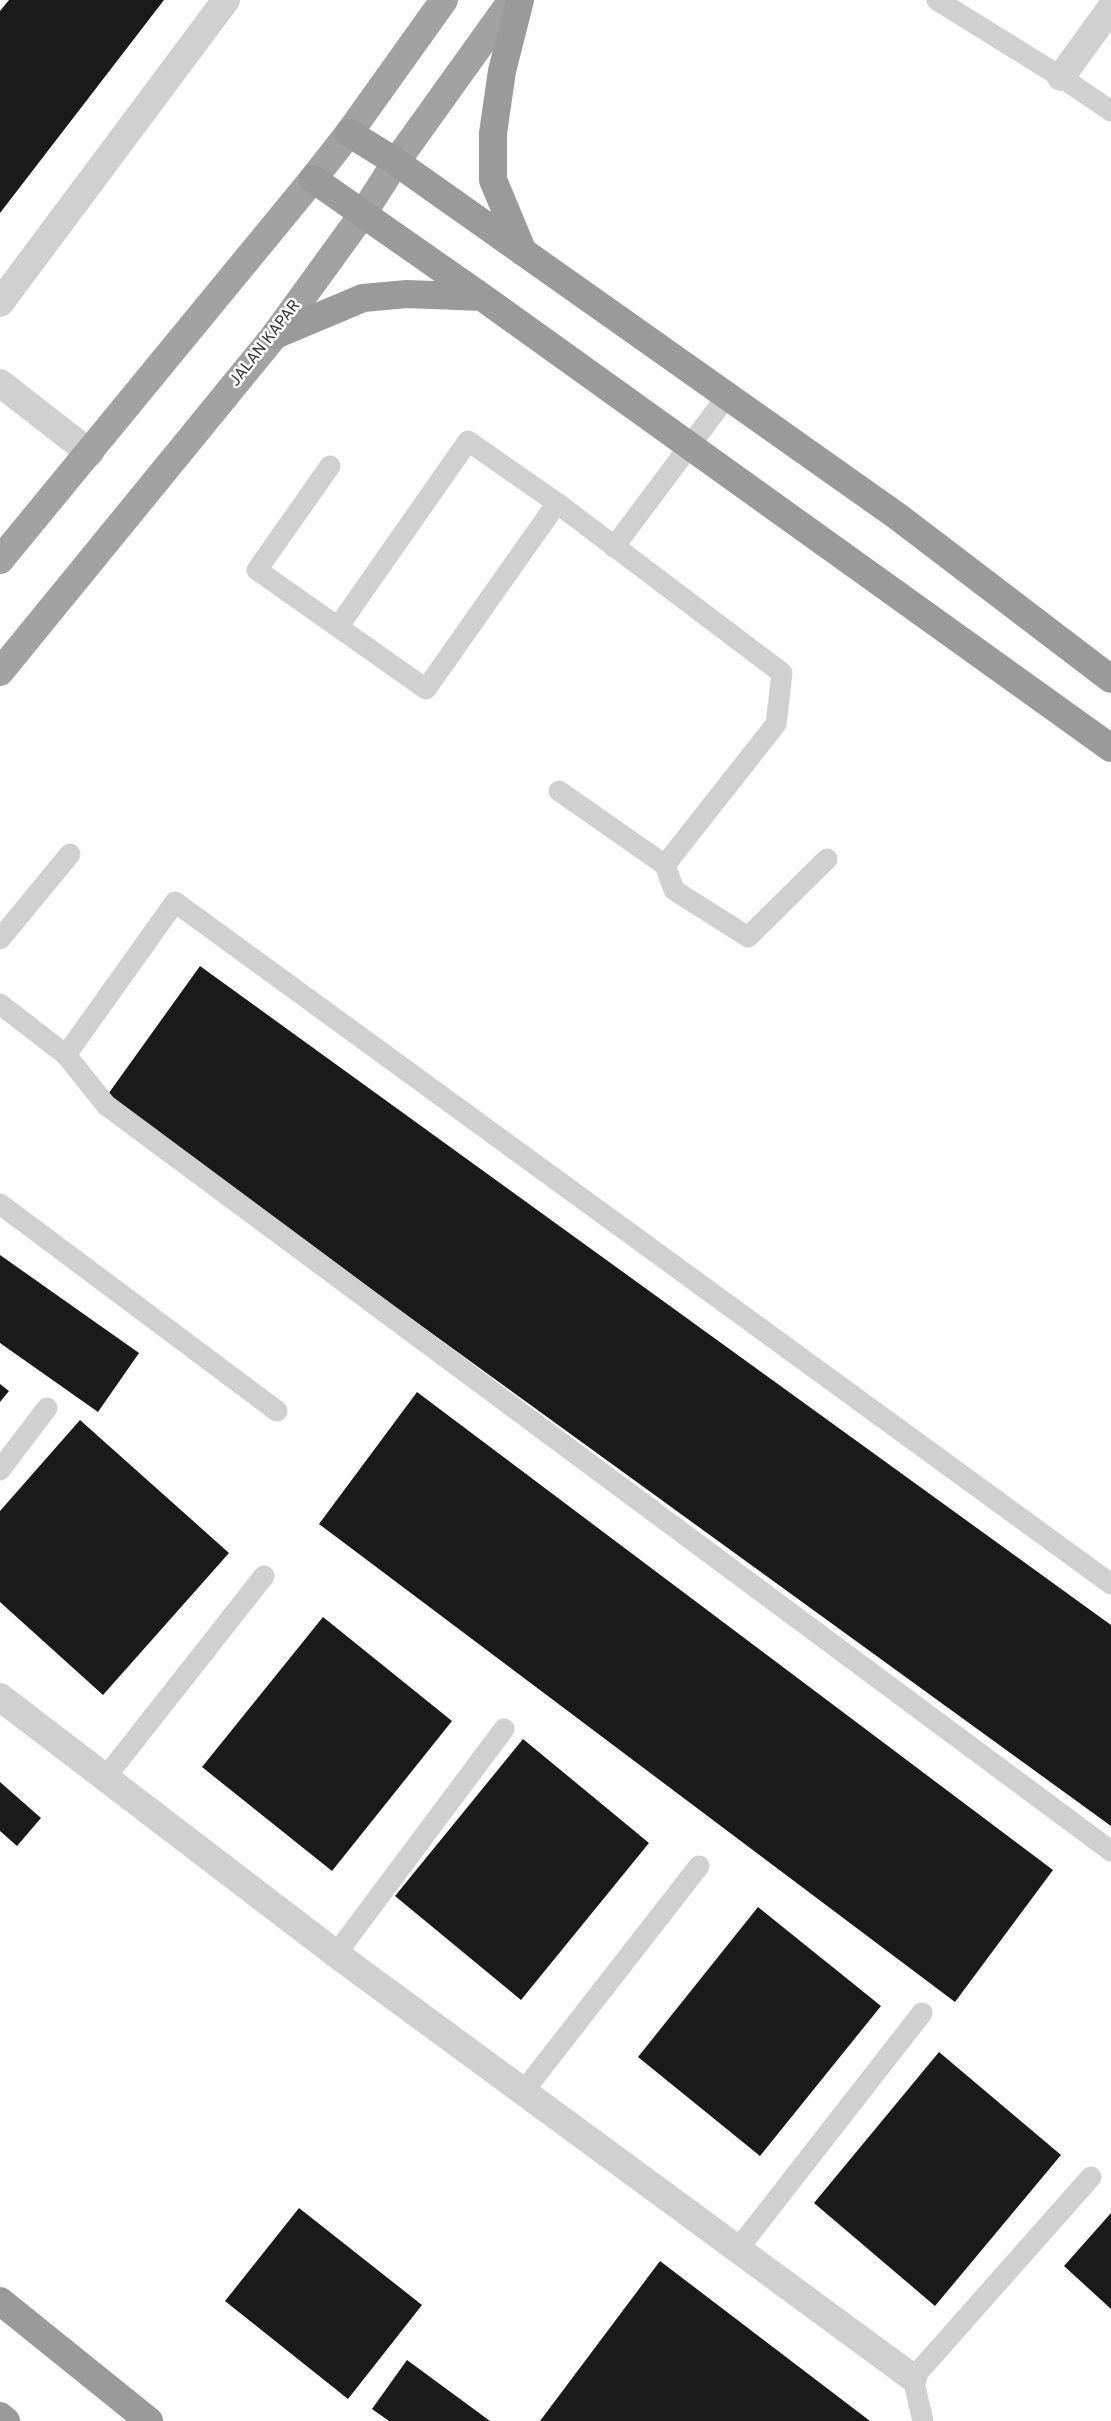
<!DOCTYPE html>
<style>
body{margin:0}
canvas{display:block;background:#fff}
</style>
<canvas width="1111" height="2421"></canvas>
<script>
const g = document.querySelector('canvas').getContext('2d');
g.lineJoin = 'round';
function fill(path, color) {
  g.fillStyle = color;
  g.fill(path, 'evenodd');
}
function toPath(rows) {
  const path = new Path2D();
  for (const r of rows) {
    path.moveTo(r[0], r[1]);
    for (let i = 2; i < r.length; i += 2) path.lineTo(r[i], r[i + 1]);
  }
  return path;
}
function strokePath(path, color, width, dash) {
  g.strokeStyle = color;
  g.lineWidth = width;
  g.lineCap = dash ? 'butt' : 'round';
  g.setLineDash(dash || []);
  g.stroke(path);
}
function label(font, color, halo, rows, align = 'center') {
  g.font = font + ' Overpass,sans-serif';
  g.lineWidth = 5;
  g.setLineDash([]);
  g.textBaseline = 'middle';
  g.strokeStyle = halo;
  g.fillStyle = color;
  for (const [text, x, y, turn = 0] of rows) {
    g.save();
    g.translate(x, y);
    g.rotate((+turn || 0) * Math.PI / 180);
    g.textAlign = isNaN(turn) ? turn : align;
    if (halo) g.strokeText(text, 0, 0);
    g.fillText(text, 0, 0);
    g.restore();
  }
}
const building = toPath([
 [9,0,164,0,0,213,0,11],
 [200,966,1111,1625,1111,1826,106,1097],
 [0,1255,139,1353,98,1412,0,1343],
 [0,1384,9,1391,0,1402],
 [417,1392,1053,1870,955,2002,319,1524],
 [80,1420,229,1553,103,1695,0,1602,0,1511],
 [323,1617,452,1721,332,1871,202,1767],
 [523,1739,649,1843,521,2000,395,1896],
 [0,1782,41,1818,17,1846,0,1831],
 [758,1907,881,2006,760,2156,638,2057],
 [939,2052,1061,2155,935,2306,814,2203],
 [299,2208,422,2305,348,2399,225,2301],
 [1111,2213,1111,2309,1064,2266],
 [660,2261,870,2421,540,2421],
 [407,2360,490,2421,389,2421,372,2409]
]);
const service = toPath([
 [937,0,1061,77,1111,111],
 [330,466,257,570,426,689,557,503],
 [614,547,727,396],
 [338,627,468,441,557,503,782,673,776,724,665,865,559,791],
 [665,865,674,890,748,937,827,859],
 [0,939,70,854],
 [0,1004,66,1055,106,1105,1111,1851],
 [66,1055,175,902,1111,1584],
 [0,1204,277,1411],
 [0,1470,47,1408],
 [105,1778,264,1576],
 [336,1954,504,1729],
 [523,2092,699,1866],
 [738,2249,922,2013],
 [923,2421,913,2378,1091,2177]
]);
const minor = toPath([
 [1061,77,1111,8],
 [0,303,226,0],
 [0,383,90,453],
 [0,1697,336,1954,913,2378]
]);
const trunk = toPath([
 [0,560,313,179,349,133,444,0],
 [0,672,275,335,362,215,396,162,512,0]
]);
const motorway = toPath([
 [520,0,502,71,493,133,493,180,523,252],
 [349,133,396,162,897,516,1111,679],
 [313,179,482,297,1111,748],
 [275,335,363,298,407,294,482,297],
 [0,2301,149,2421],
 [0,2416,6,2421]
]);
const streetNames = [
 ["JALAN KAPAR",266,344,-52]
];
fill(building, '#1a1a1a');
strokePath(service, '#d0d0d0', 21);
strokePath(minor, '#d0d0d0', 28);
strokePath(trunk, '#a2a2a2', 28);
strokePath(motorway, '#9a9a9a', 28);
label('16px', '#333', '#fff', streetNames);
</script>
